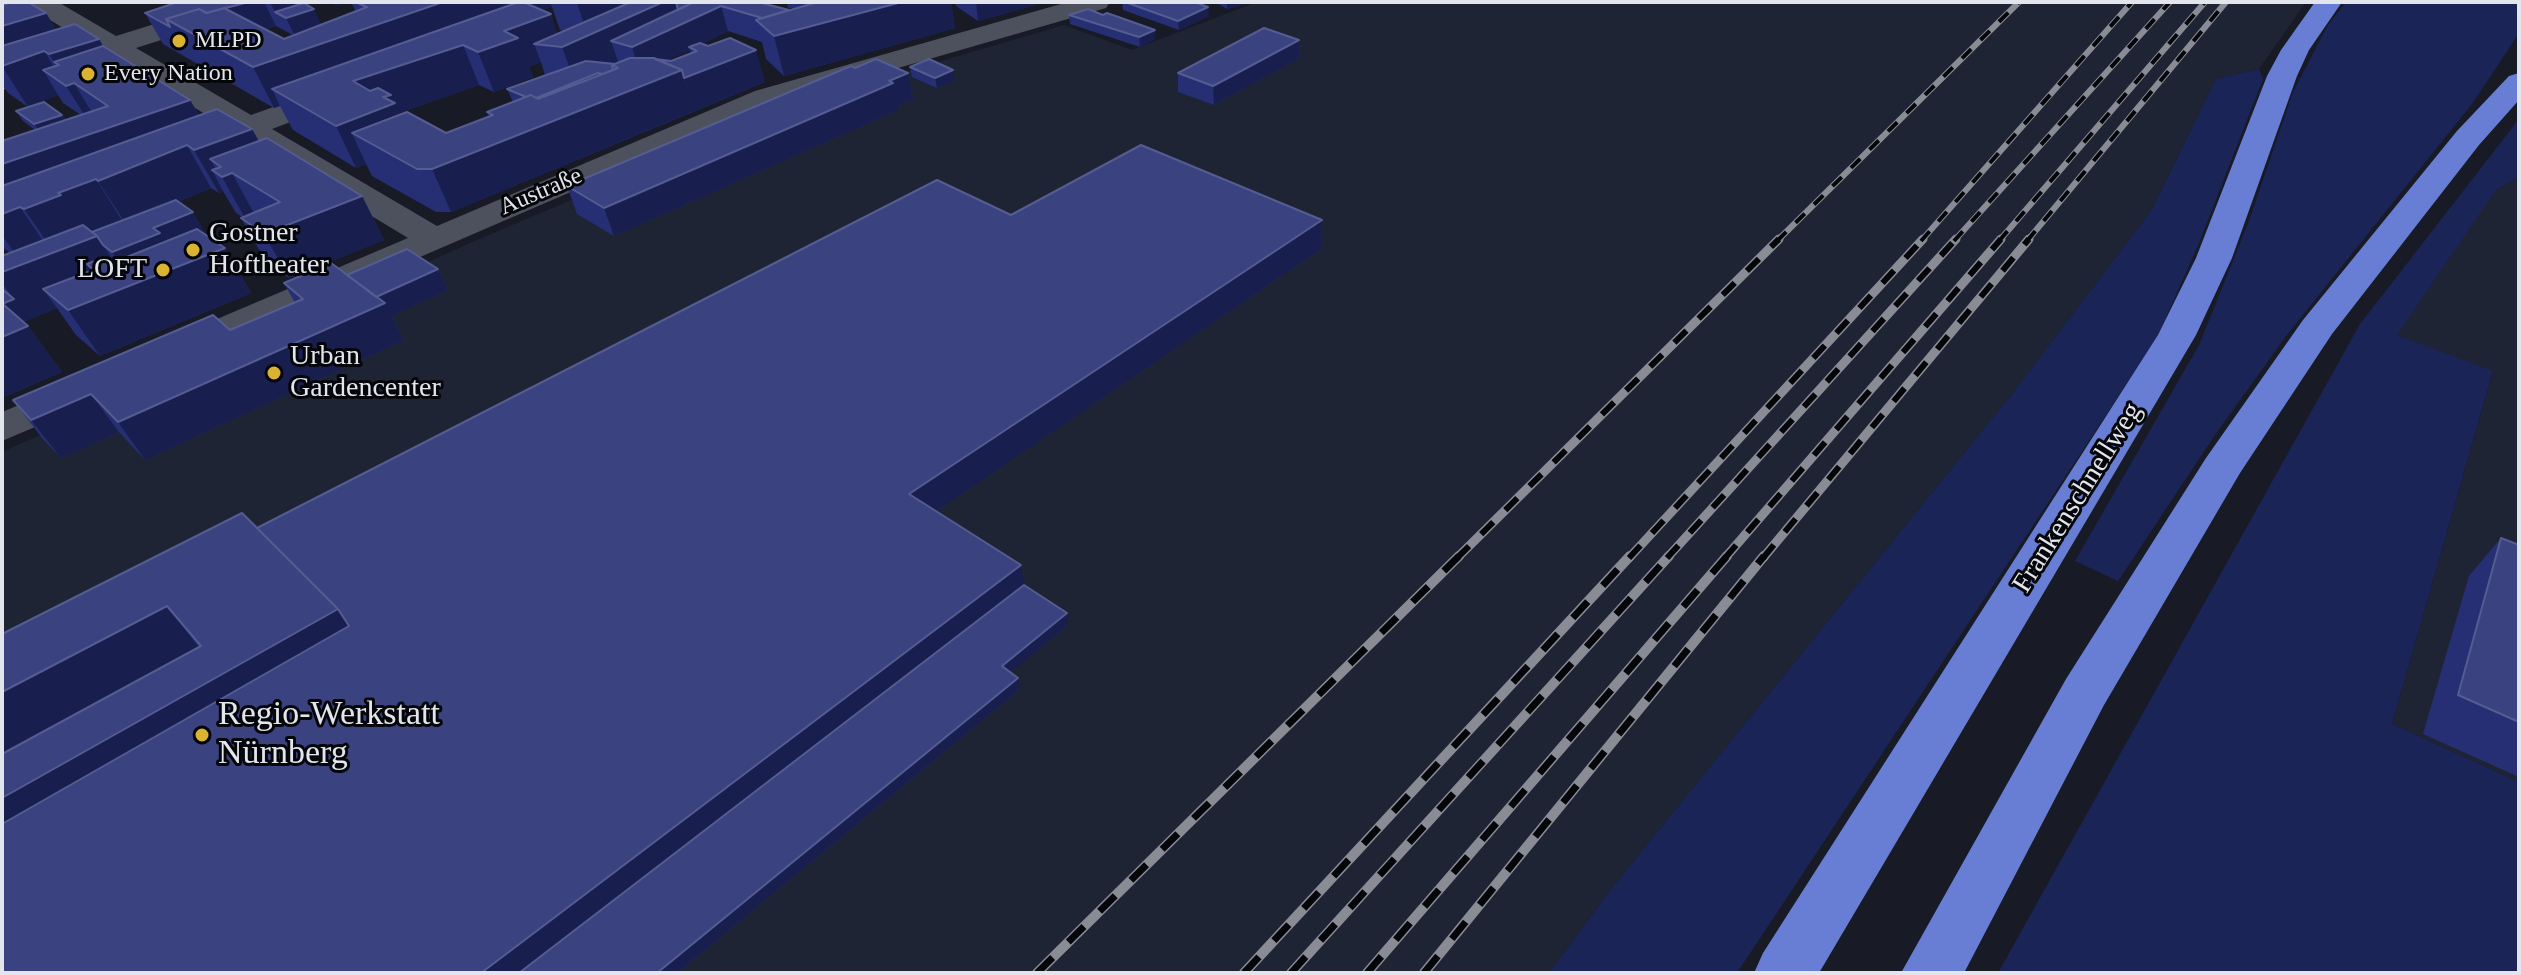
<!DOCTYPE html>
<meta charset="utf-8">
<style>
body{margin:0}
#map{position:relative;width:2521px;height:975px;overflow:hidden;background:#181b26;font-family:"Times New Roman",serif}
canvas{display:block}
.frame{position:absolute;inset:0;border:4px solid #e2e5ec;pointer-events:none}
</style>
<div id="map">
<canvas width="2521" height="975"></canvas>
<div class="frame"></div>
</div>
<script>
const g = document.querySelector('canvas').getContext('2d');
g.lineJoin = 'round';
function fill(path, color) {
  g.fillStyle = color;
  g.fill(path, 'evenodd');
}
function toPath(rows) {
  const path = new Path2D();
  for (const r of rows) {
    path.moveTo(r[0], r[1]);
    for (let i = 2; i < r.length; i += 2) path.lineTo(r[i], r[i + 1]);
  }
  return path;
}
function strokePath(path, color, width, dash) {
  g.strokeStyle = color;
  g.lineWidth = width;
  g.lineCap = dash ? 'butt' : 'round';
  g.setLineDash(dash || []);
  g.stroke(path);
}
function label(font, color, halo, rows, align = 'center') {
  g.font = font + ' "Times New Roman",serif';
  g.lineWidth = 6;
  g.setLineDash([]);
  g.textBaseline = 'middle';
  g.strokeStyle = halo;
  g.fillStyle = color;
  for (const [text, x, y, turn = 0] of rows) {
    g.save();
    g.translate(x, y);
    g.rotate((+turn || 0) * Math.PI / 180);
    g.textAlign = isNaN(turn) ? turn : align;
    if (halo) g.strokeText(text, 0, 0);
    g.fillText(text, 0, 0);
    g.restore();
  }
}
const built = toPath([
 [1257,2,2306,2,2259,69,2216,79,2151,211,2012,394,1611,889,1549,973,2,973,2,452,477,240,802,102,1064,25,1132,50],
 [2519,177,2519,782,2392,724,2493,372,2396,335,2496,190]
]);
const green = toPath([
 [2346,2,2519,2,2519,33,2472,104,2286,336,2215,435,2118,581,2075,561,2199,345,2249,221,2293,92,2328,25],
 [2259,69,2263,79,2199,243,2157,338,1737,973,1549,973,1611,889,2012,394,2151,211,2216,79],
 [2519,119,2519,177,2496,190,2397,335,2493,371,2392,724,2519,782,2519,973,1998,973,2360,324]
]);
const minor = toPath([
 [26,2,58,2,116,36,225,2,266,2,262,8,136,48,251,115,329,87,340,84,351,87,355,93,351,99,272,129,437,226,755,91,1068,2,1110,2,1106,8,777,103,172,364,158,360,152,352,158,344,408,238,256,146,238,145,233,138,236,133,110,56,2,90,2,71,90,44,30,8,26,2],
 [80,380,94,384,100,393,94,402,2,441,2,412,80,380]
]);
const trunk = toPath([
 [2315,2,2342,2,2309,50,2297,76,2232,258,2196,335,1819,973,1754,973,1763,953,2158,335,2196,258,2267,76,2281,50,2315,2],
 [2519,73,2519,100,2479,145,2332,334,2240,473,2104,705,1964,973,1901,973,2066,679,2206,458,2303,320,2457,131,2509,76,2519,73]
]);
const railFar2 = toPath([
 [1777,241,2019,2],
 [1921,241,2132,2],
 [1954,241,2170,2],
 [1999,241,2205,2],
 [2027,241,2226,2]
]);
const railFar1 = toPath([
 [1457,558,1779,239],
 [1629,558,1923,239],
 [1667,558,1956,239],
 [1725,558,2001,239],
 [1763,558,2029,239]
]);
const rail = toPath([
 [1037,973,1459,556],
 [1244,973,1630,556],
 [1291,973,1669,556],
 [1367,973,1727,556],
 [1424,973,1764,556]
]);
const wall = toPath([
 [2,2,46,13,56,30,103,46,190,100,199,115,252,129,259,141,362,196,384,240,289,278,266,262,241,218,242,217,236,213,223,191,219,193,211,188,178,202,208,236,225,248,251,293,100,356,76,335,57,308,23,322,28,326,62,372,2,398,2,256,10,253,2,247,2,141,35,130,23,121,16,111,62,115,66,120,81,115,63,103,58,95,28,107,8,93,2,84],
 [178,2,303,2,321,24,356,12,351,2,758,2,789,10,796,8,788,8,787,2,951,2,955,28,784,76,766,59,762,42,728,31,702,44,765,82,451,212,436,212,372,176,366,164,356,168,293,130,280,106,274,108,163,44,145,13],
 [552,7,560,30,564,31,558,34,542,10],
 [276,26,293,35,284,39,265,29],
 [690,50,691,53,671,61,667,60],
 [541,62,545,75,507,89,513,102,487,112,489,117,446,133,400,115,399,113,479,85,494,92,533,77,529,67],
 [955,2,1035,2,1035,5,978,21,956,6],
 [1122,2,1194,2,1209,16,1179,30,1123,10],
 [1215,2,1245,2,1245,4,1227,9],
 [1069,15,1155,39,1140,47,1070,24],
 [1299,40,1299,58,1214,105,1178,92,1178,73],
 [910,67,955,80,937,88,912,77],
 [855,68,908,73,913,99,898,106,898,110,614,236,577,214,567,186],
 [1011,215,1322,220,1321,249,936,511,1068,625,1010,672,1020,689,677,973,2,973,2,634],
 [438,269,448,290,391,316,404,340,145,460,119,432,61,458,42,438,13,400,230,330,295,303,284,283,347,275],
 [2501,538,2519,545,2519,777,2423,734,2469,576]
]);
const shadedWall = toPath([
 [2,2,25,2,46,13,65,44,2,64],
 [241,2,264,2,276,26,259,30,176,25,209,11],
 [270,2,303,2,307,11,314,9,322,26,295,36,286,18,275,12],
 [333,2,347,2,335,6],
 [443,2,550,2,552,7,293,101,272,89,280,106,274,108,253,67],
 [581,2,694,2,721,6,728,31,692,49,689,47,690,50,656,66,637,64,632,47,611,41,620,67,612,65,598,73,605,92,532,100,575,83,562,47,588,36,577,3],
 [902,2,951,2,955,28,784,76,774,36],
 [976,2,1035,2,1035,5,978,21],
 [1227,2,1245,2,1245,4,1227,9],
 [1208,7,1209,16,1179,30,1178,21],
 [551,14,562,47,534,44,541,62,529,67,533,77,494,92,478,52,504,31],
 [1155,30,1155,39,1140,47,1139,37],
 [99,39,122,78,74,83,94,116,87,119,66,86,59,65,54,62,49,54],
 [1299,40,1299,58,1214,105,1213,86],
 [463,45,479,85,399,113,413,145,352,133,366,164,356,168,336,126,353,81],
 [756,50,765,82,694,111,684,78],
 [44,51,66,86,43,70,58,95,28,107,2,66],
 [682,70,694,111,451,212,432,169],
 [953,70,955,80,937,88,935,78],
 [908,73,913,99,898,106,898,110,614,236,604,208],
 [190,100,209,133,2,207,2,164],
 [62,115,69,125,41,134,34,124],
 [252,129,275,171,232,173,256,217,246,220,222,177,221,167,210,159,219,175,212,170,223,191,219,193,194,150],
 [187,145,211,188,126,224,98,181],
 [96,179,123,222,97,236,126,280,93,270,87,264,104,289,43,289,57,308,2,331,2,304,14,299,2,283,2,272,54,252,24,209,58,193],
 [362,196,384,240,289,278,264,234],
 [20,207,50,251,21,262,2,235,2,214],
 [193,212,214,247,225,248,251,293,100,356,68,310,128,277,112,252,153,228],
 [1322,220,1321,249,916,525,909,494],
 [438,269,448,290,391,316,404,340,145,460,118,422,369,300],
 [28,326,62,372,2,398,2,337],
 [91,394,119,432,61,458,31,420],
 [1021,565,1026,597,541,973,481,973],
 [167,606,204,654,2,765,2,692],
 [338,609,370,657,2,874,2,798],
 [1067,613,1068,625,1004,678,1002,666],
 [1018,678,1020,689,677,973,657,973]
]);
const building = toPath([
 [13,2,28,2,46,13,2,26,2,5,13,2],
 [178,2,243,2,245,3,206,13,199,9,166,19,170,27,145,13,178,2],
 [355,2,443,2,253,67,166,19,199,9,207,13,224,8,284,39,367,7,355,2],
 [519,2,523,2,551,14,504,31,518,38,478,52,463,45,353,81,370,91,378,88,391,95,383,97,395,103,336,126,272,89,519,2],
 [631,2,663,2,562,47,534,44,631,2],
 [676,2,689,2,692,3,678,10,676,2],
 [694,2,758,2,789,10,762,18,721,6,632,47,611,41,694,2],
 [818,2,902,2,774,36,756,20,818,2],
 [1125,2,1194,2,1208,7,1178,21,1125,2],
 [304,3,314,9,286,18,275,12,304,3],
 [1088,9,1103,15,1107,13,1155,30,1139,37,1069,15,1088,9],
 [75,24,99,39,49,54,44,51,2,66,2,46,75,24],
 [1264,28,1299,40,1213,86,1178,73,1264,28],
 [730,38,756,50,684,78,682,70,655,59,671,61,697,51,689,47,700,43,708,46,730,38],
 [103,46,190,100,2,164,2,141,108,106,74,83,66,86,43,70,59,65,54,62,103,46],
 [630,58,654,58,682,70,432,169,417,169,352,133,407,112,446,133,493,115,487,112,531,95,538,99,618,68,612,65,630,58],
 [876,59,908,73,889,81,893,83,604,208,567,186,851,66,855,68,876,59],
 [929,59,953,70,935,78,910,67,929,59],
 [586,61,615,64,612,65,613,70,603,74,598,73,536,98,531,95,526,97,507,89,586,61],
 [44,102,62,115,34,124,16,111,44,102],
 [217,109,252,129,194,150,187,145,98,181,96,179,58,193,61,195,24,209,20,207,2,214,2,186,217,109],
 [267,138,362,196,264,234,241,218,280,202,232,173,222,177,212,170,221,167,210,159,267,138],
 [1141,145,1322,220,909,494,1021,565,481,973,2,973,2,824,349,626,338,609,257,528,937,180,1011,215,1141,145],
 [176,200,193,212,153,228,160,233,112,252,103,245,97,236,92,232,176,200],
 [83,225,97,236,2,272,2,256,83,225],
 [197,229,225,248,68,310,43,289,93,270,87,264,105,257,112,263,197,229],
 [407,249,438,269,376,297,347,275,407,249],
 [331,263,385,303,118,422,91,394,31,420,13,400,213,315,230,330,303,299,284,283,331,263],
 [2,289,14,299,2,304,2,289],
 [2,305,4,305,28,326,2,337,2,305],
 [242,513,338,609,2,798,2,754,201,646,167,606,2,692,2,634,242,513],
 [2501,538,2519,545,2519,722,2458,695,2501,538],
 [1024,585,1067,613,1002,666,1018,678,657,973,519,973,1024,585]
]);
const markers = [
 [179,41,8,"#dab333"],
 [88,74,8,"#dab333"],
 [193,250,8,"#dab333"],
 [163,270,8,"#dab333"],
 [274,373,8,"#dab333"],
 [202,735,8,"#dab333"]
];
const farPoinames = [
 ["MLPD",195,41],
 ["Every Nation",104,74]
];
const farStreetnames = [
 ["Austraße",541,192,-23]
];
const poiNames = [
 ["Gostner",209,234],
 ["Hoftheater",209,266],
 ["LOFT",147,270,"right"],
 ["Urban",290,357],
 ["Gardencenter",290,389]
];
const streetNames = [
 ["Frankenschnellweg",2078,498,-58]
];
const nearPoinames = [
 ["Regio-Werkstatt",218,715],
 ["Nürnberg",218,754]
];
fill(built, '#1f2434');
fill(green, '#1a2456');
fill(minor, '#4d515d');
fill(trunk, '#687ed5');
strokePath(railFar2, '#898c94', 6);
strokePath(railFar1, '#898c94', 9);
strokePath(rail, '#898c94', 10);
strokePath(railFar2, '#05060a', 4, [13]);
strokePath(railFar1, '#05060a', 6, [17]);
strokePath(rail, '#05060a', 7, [22]);
fill(wall, '#262f73');
fill(shadedWall, '#181f4f');
fill(building, '#3a4280');
strokePath(building, '#555c91', 2);
for (const [x, y, r, color] of markers) {
  const dot = new Path2D();
  dot.arc(x, y, r, 0, 2 * Math.PI);
  g.fillStyle = color;
  g.fill(dot);
  strokePath(dot, '#05060a', 3);
}
label('24px', '#e2e5ec', '#05060a', farPoinames, 'left');
label('24px', '#e2e5ec', '#05060a', farStreetnames);
label('28px', '#e2e5ec', '#05060a', poiNames, 'left');
label('28px', '#e2e5ec', '#05060a', streetNames);
label('34px', '#e2e5ec', '#05060a', nearPoinames, 'left');
</script>
